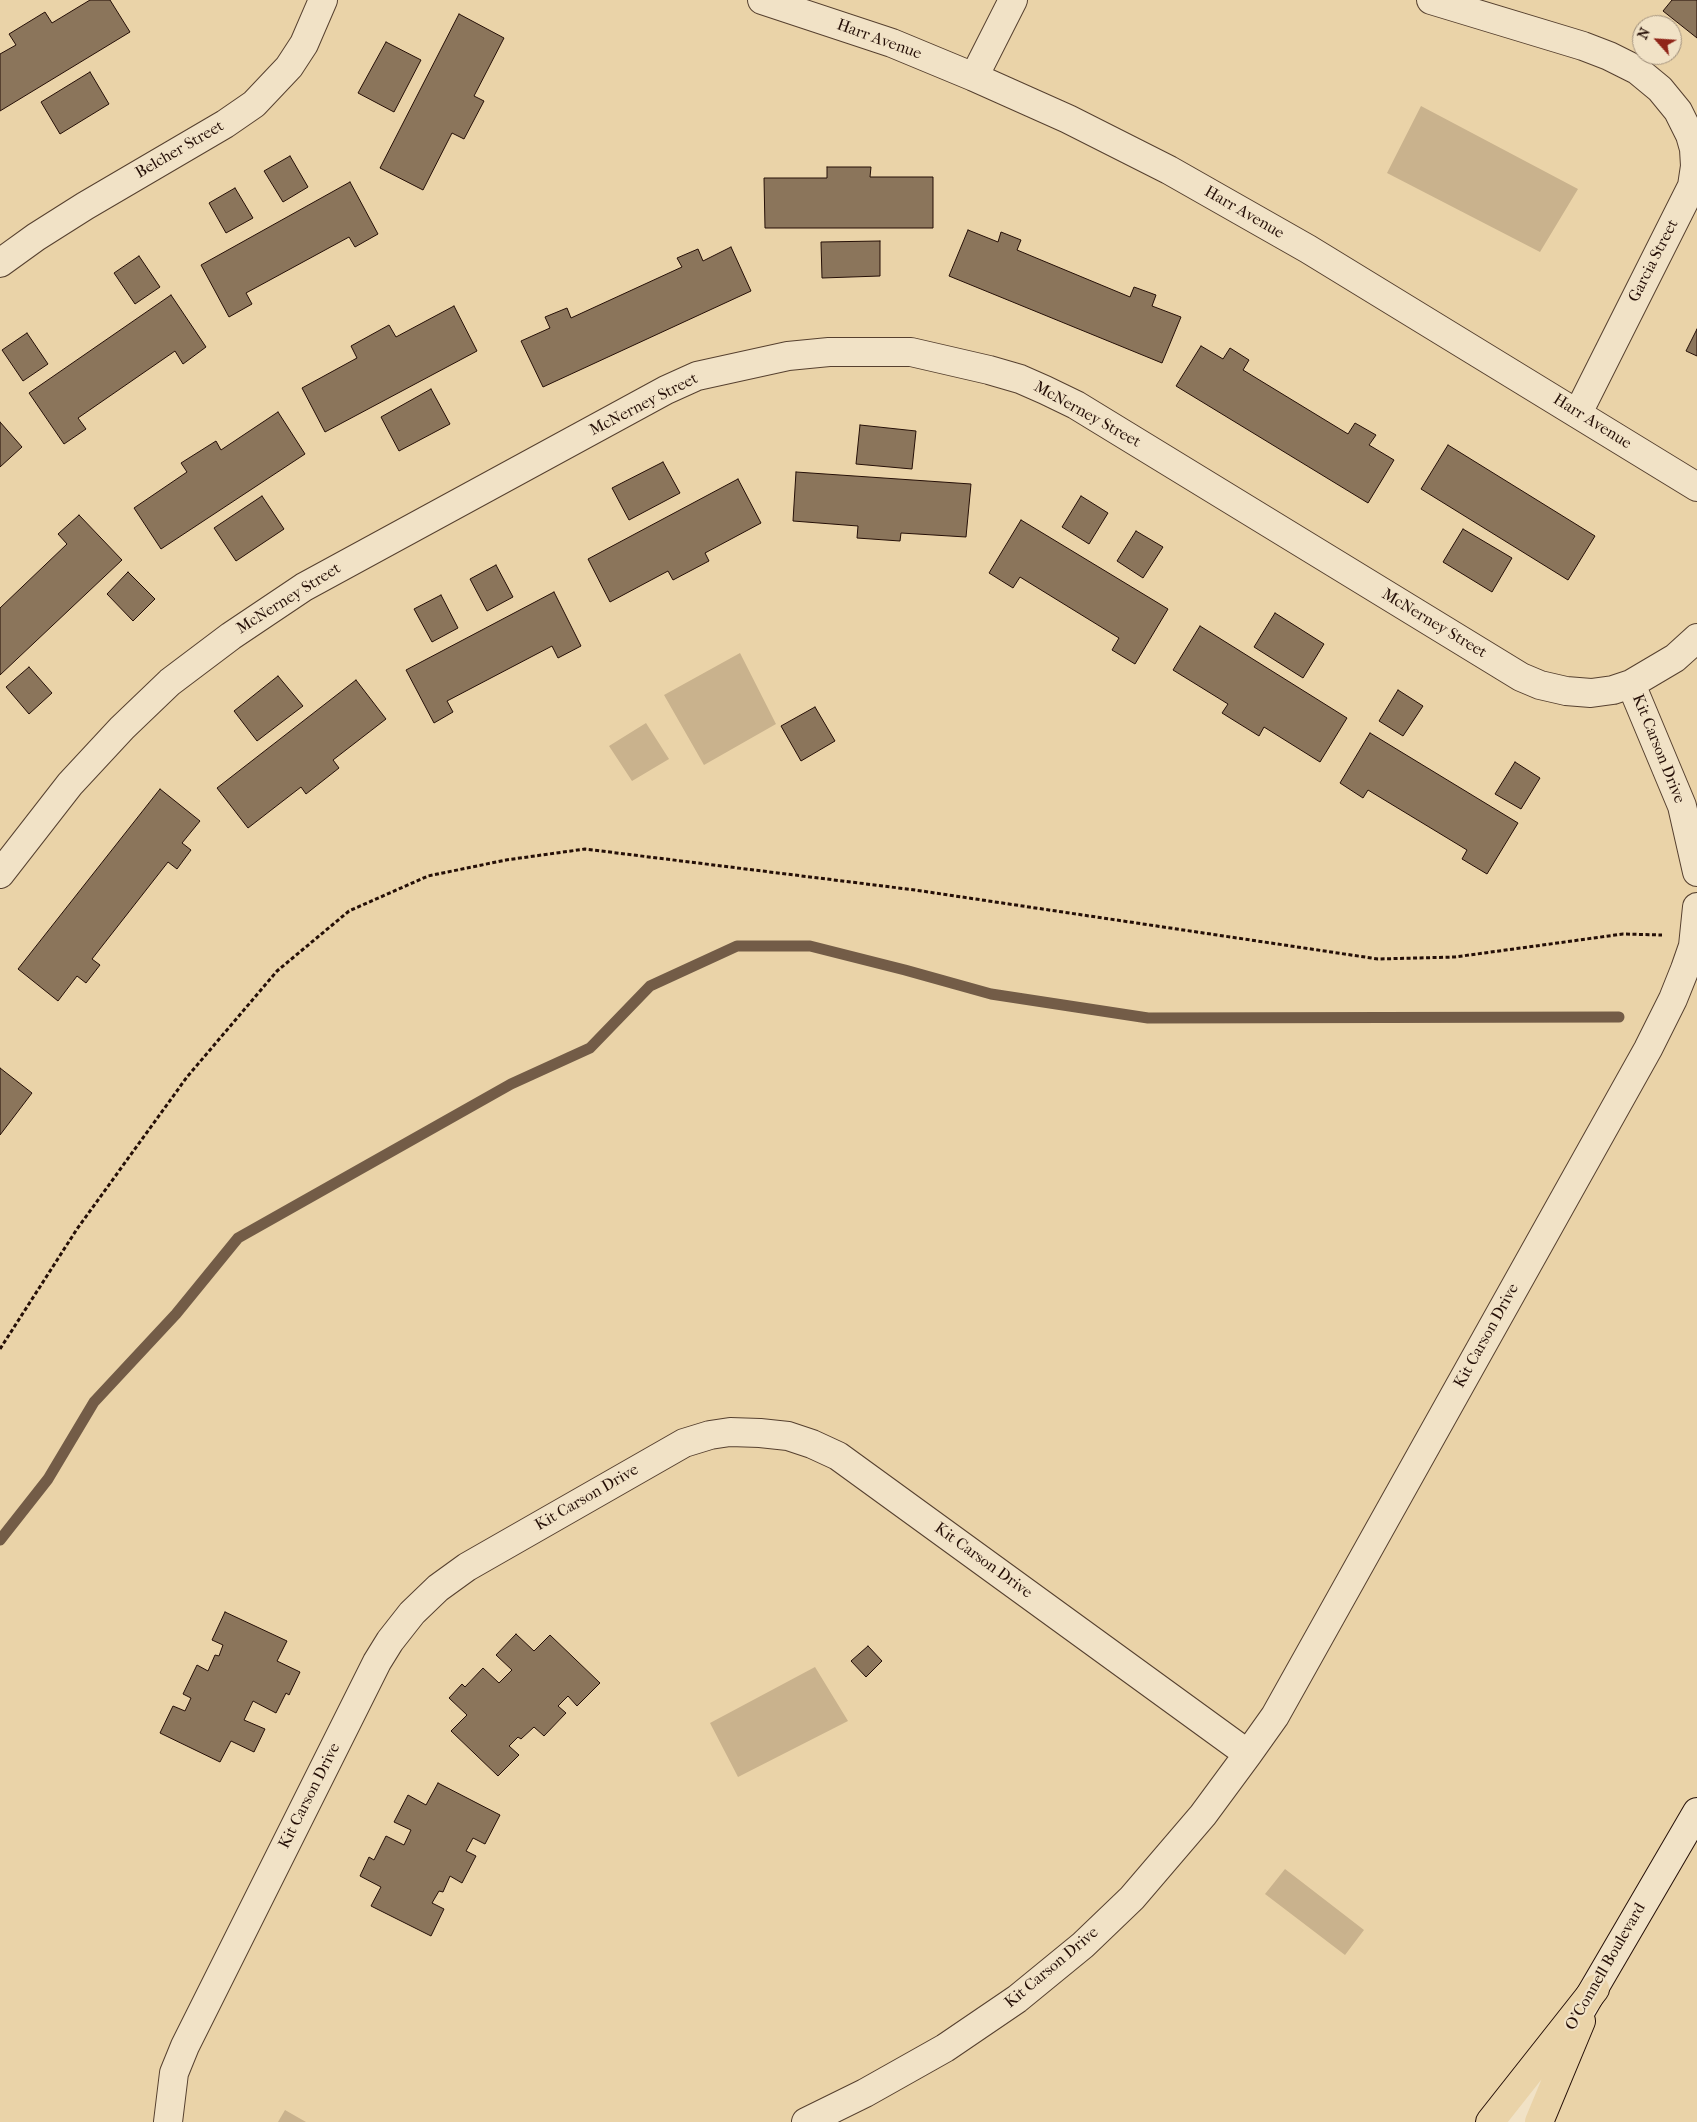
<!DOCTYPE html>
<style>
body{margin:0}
#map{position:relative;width:1697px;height:2122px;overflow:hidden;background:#ead3a8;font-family:"IM FELL French Canon",serif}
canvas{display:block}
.north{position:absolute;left:1632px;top:15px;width:50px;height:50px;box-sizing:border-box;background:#f1e2c6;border:1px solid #9f8e7a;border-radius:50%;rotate:296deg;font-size:14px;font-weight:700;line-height:20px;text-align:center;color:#250f07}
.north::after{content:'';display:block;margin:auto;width:18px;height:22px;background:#8f2418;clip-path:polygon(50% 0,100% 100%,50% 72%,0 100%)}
</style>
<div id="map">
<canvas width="1697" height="2122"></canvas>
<div class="north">N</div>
</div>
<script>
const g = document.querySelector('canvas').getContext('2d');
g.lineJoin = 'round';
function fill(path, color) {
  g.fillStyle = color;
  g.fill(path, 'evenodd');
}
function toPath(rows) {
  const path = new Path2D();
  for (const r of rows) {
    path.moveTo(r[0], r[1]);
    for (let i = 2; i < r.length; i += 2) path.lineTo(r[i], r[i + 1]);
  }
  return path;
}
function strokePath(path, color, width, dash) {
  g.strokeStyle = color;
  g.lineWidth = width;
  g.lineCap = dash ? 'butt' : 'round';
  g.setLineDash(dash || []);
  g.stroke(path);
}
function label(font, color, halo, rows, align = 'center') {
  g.font = font + ' "IM FELL French Canon",serif';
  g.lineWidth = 4.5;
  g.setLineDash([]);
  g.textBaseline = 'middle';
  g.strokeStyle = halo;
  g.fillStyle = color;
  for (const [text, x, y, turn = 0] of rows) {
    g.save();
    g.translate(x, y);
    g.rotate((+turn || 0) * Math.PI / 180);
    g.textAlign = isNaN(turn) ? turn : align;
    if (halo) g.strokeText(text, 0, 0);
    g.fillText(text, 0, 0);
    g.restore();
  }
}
const green = toPath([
 [1421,106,1578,189,1540,252,1387,173],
 [740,653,776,724,704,765,664,695],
 [646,723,669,759,632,781,609,746],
 [815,1667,848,1721,738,1777,710,1723],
 [1285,1869,1364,1930,1345,1955,1265,1894],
 [285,2110,306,2122,278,2122]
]);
const stream = toPath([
 [0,1540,48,1479,94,1402,176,1314,238,1238,511,1084,590,1048,650,986,737,946,810,946,905,970,991,994,1148,1018,1619,1017]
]);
const building = toPath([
 [90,0,110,0,130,32,0,111,0,54,16,45,9,34,45,12,52,23,90,0],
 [1672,0,1697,0,1697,38,1663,11,1672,0],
 [459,14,504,38,474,96,484,101,464,139,452,133,423,190,380,168,459,14],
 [386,42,421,60,394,112,358,93,386,42],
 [90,72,109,104,60,134,41,102,90,72],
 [290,156,308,187,283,202,264,171,290,156],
 [827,167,871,167,870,177,933,177,933,228,765,228,764,178,827,178,827,167],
 [350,182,378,234,355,247,349,237,246,293,252,304,229,317,201,265,350,182],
 [235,188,253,218,226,233,209,203,235,188],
 [968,230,998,242,1001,232,1021,240,1017,250,1130,297,1134,287,1156,295,1152,306,1181,317,1162,363,949,276,968,230],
 [880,241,880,276,822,278,821,242,880,241],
 [731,247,751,291,543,387,521,341,550,328,545,317,567,308,571,318,682,267,677,258,698,249,703,261,731,247],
 [139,256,160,287,135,304,114,273,139,256],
 [171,295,206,347,183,364,175,351,78,418,86,429,64,444,29,393,171,295],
 [454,306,477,351,325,432,302,388,357,358,351,346,389,325,396,337,454,306],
 [1697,329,1697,356,1686,351,1697,329],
 [27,333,48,364,23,381,2,350,27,333],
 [1201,346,1223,359,1230,348,1249,360,1243,370,1348,434,1355,423,1376,435,1369,445,1394,460,1368,503,1176,386,1201,346],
 [431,389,450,424,399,451,381,417,431,389],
 [278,412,305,454,161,549,134,508,187,472,181,463,216,441,221,450,278,412],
 [0,422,22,447,0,467,0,422],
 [860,425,916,431,912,469,856,464,860,425],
 [1448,445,1595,536,1568,580,1421,489,1448,445],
 [663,462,680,493,629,520,612,488,663,462],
 [796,472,971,484,966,537,901,533,900,541,857,538,858,526,793,521,796,472],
 [738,479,761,523,705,553,709,561,673,580,668,571,610,602,588,559,738,479],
 [262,496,284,529,236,561,214,528,262,496],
 [1081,496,1108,513,1089,544,1062,527,1081,496],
 [79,515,122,560,0,675,0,608,67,544,58,534,79,515],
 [1021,520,1168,609,1135,664,1112,650,1119,638,1020,577,1013,588,989,573,1021,520],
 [1463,529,1512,558,1492,592,1443,562,1463,529],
 [1136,531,1163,547,1143,578,1117,561,1136,531],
 [496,565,513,597,487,611,470,579,496,565],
 [128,572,155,599,133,621,107,594,128,572],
 [554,592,581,646,558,658,552,646,447,701,453,712,434,723,406,670,554,592],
 [441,595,458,628,432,642,414,609,441,595],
 [1275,613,1324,644,1303,678,1254,647,1275,613],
 [1200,626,1347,718,1320,762,1264,727,1259,736,1222,713,1228,704,1173,670,1200,626],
 [29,667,52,693,29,714,6,687,29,667],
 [278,676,303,706,257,741,234,711,278,676],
 [356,680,386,719,333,760,339,768,306,794,301,787,248,828,217,788,356,680],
 [1398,690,1423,706,1403,736,1379,721,1398,690],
 [815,707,835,741,801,761,781,726,815,707],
 [1370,733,1518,823,1487,874,1462,859,1467,850,1368,790,1363,798,1340,783,1370,733],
 [1515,762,1540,778,1521,809,1495,794,1515,762],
 [160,789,200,821,182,843,191,850,177,869,168,862,92,959,100,965,86,983,77,976,58,1001,18,969,160,789],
 [0,1068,32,1093,0,1135,0,1068],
 [225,1612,287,1641,277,1661,300,1672,289,1695,286,1693,276,1713,253,1701,244,1720,265,1729,254,1752,231,1741,220,1762,160,1733,173,1706,185,1711,191,1698,183,1694,197,1665,208,1671,215,1655,219,1656,223,1645,212,1640,225,1612],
 [516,1634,534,1651,550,1635,600,1683,577,1706,568,1696,558,1706,566,1713,544,1736,534,1727,521,1739,518,1737,509,1746,519,1755,498,1776,451,1731,467,1715,449,1698,462,1684,465,1687,483,1668,499,1683,512,1670,496,1655,516,1634],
 [868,1646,882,1661,866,1677,851,1661,868,1646],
 [438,1783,500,1815,485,1844,473,1838,466,1851,476,1856,462,1883,450,1876,443,1892,439,1891,432,1903,444,1909,431,1936,371,1906,381,1887,360,1876,369,1857,374,1860,386,1836,404,1845,411,1830,394,1822,408,1795,426,1805,438,1783]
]);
const path = toPath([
 [0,1349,77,1229,187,1077,277,971,349,911,428,876,506,860,585,849,915,890,1378,959,1455,957,1623,934,1662,935]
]);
const street = toPath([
 [762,0,892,43,974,77,1068,119,1169,170,1308,249,1697,487],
 [1431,0,1583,46,1609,56,1637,70,1660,89,1678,111,1690,135,1694,149,1695,166,1692,186,1578,413],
 [974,77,1013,0],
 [0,263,36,237,85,206,225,124,254,104,289,67,304,44,323,0],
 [1631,684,1682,806,1697,872],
 [0,874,70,784,122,728,170,682,231,636,304,587,666,390,697,376,788,356,829,352,911,352,989,370,1020,379,1045,390,1076,405,1521,677,1540,685,1566,691,1591,693,1613,690,1631,684,1675,658,1697,638],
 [168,2122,174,2073,185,2046,377,1662,390,1641,412,1613,438,1588,467,1567,684,1443,710,1435,730,1432,760,1433,788,1436,812,1444,838,1456,1248,1754],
 [806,2122,865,2093,945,2048,1017,1999,1083,1945,1132,1898,1203,1815,1248,1754,1275,1716,1648,1049,1673,999,1685,969,1693,946,1697,907]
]);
const secondary = toPath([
 [1582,2009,1697,1812],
 [1514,2122,1555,2055]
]);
const highway = toPath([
 [1490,2122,1595,1989],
 [1539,2122,1581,2021]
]);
const streetNames = [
 ["Harr Avenue",879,40,20],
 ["Belcher Street",180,150,-30],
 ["Harr Avenue",1244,213,30],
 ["Garcia Street",1654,261,-63],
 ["McNerney Street",644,405,-27],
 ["McNerney Street",1087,415,29],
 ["Harr Avenue",1592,422,32],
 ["McNerney Street",289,599,-32],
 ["McNerney Street",1434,624,31],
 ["Kit Carson Drive",1658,749,68],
 ["Kit Carson Drive",1487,1336,-61],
 ["Kit Carson Drive",587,1498,-30],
 ["Kit Carson Drive",983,1561,36],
 ["Kit Carson Drive",310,1796,-63],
 ["O'Connell Boulevard",1606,1967,-60],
 ["Kit Carson Drive",1052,1968,-40]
];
fill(green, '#c9b28d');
strokePath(stream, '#735c47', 11);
fill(building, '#8b755b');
strokePath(building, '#250f07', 1);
strokePath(street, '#56402f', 30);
strokePath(secondary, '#250f07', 30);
strokePath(highway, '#250f07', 30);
strokePath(path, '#250f07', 3, [4, 2.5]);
strokePath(street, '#f1e2c6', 28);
strokePath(secondary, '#f1e2c6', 28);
strokePath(highway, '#ead3a8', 28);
label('16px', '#250f07', '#f1e2c6', streetNames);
</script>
